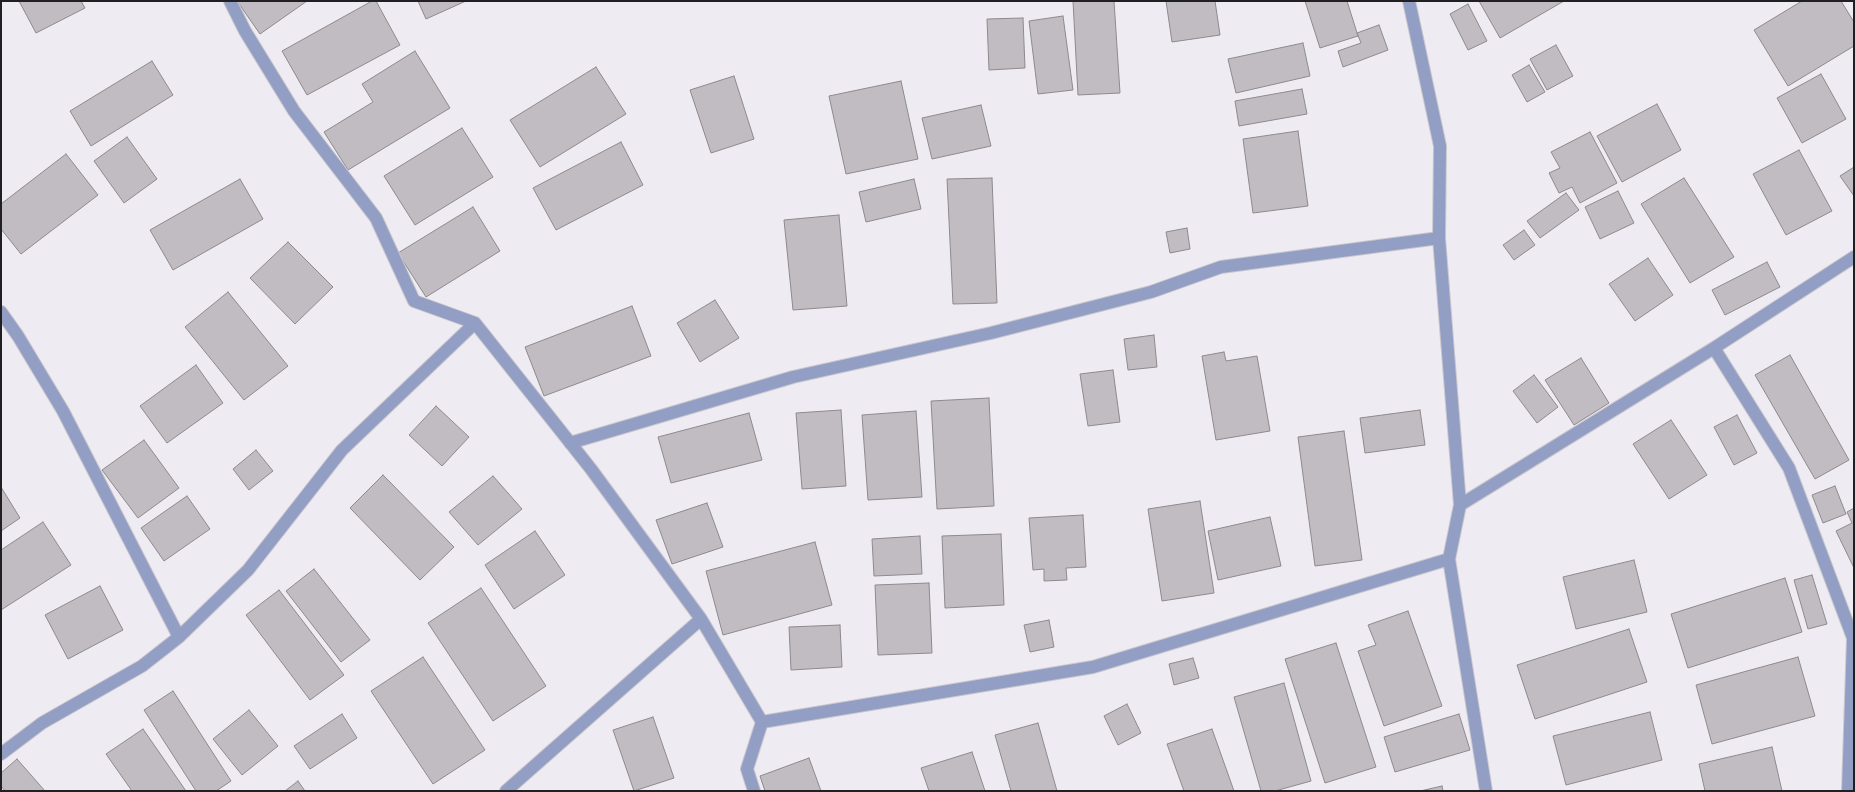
<!DOCTYPE html>
<style>
body{margin:0}
#map{position:relative;width:1855px;height:792px;overflow:hidden;background:#eeecf2;font-family:"Crimson Pro",serif}
canvas{display:block}
.frame{position:absolute;inset:0;border:2px solid #201f22;pointer-events:none}
</style>
<div id="map">
<canvas width="1855" height="792"></canvas>
<div class="frame"></div>
</div>
<script>
const g = document.querySelector('canvas').getContext('2d');
g.lineJoin = 'round';
function fill(path, color) {
  g.fillStyle = color;
  g.fill(path, 'evenodd');
}
function toPath(rows) {
  const path = new Path2D();
  for (const r of rows) {
    path.moveTo(r[0], r[1]);
    for (let i = 2; i < r.length; i += 2) path.lineTo(r[i], r[i + 1]);
  }
  return path;
}
function strokePath(path, color, width, dash) {
  g.strokeStyle = color;
  g.lineWidth = width;
  g.lineCap = dash ? 'butt' : 'round';
  g.setLineDash(dash || []);
  g.stroke(path);
}
const building = toPath([
 [19,1,81,1,85,8,36,33,19,1],
 [237,1,307,1,260,34,237,1],
 [372,1,376,1,400,45,307,95,282,51,372,1],
 [418,1,466,1,426,19,418,1],
 [1073,1,1114,1,1120,93,1078,95,1073,1],
 [1166,1,1215,1,1220,35,1172,42,1166,1],
 [1305,1,1347,1,1358,36,1320,48,1305,1],
 [1479,1,1564,1,1500,38,1479,1],
 [1802,1,1841,1,1854,22,1854,46,1788,86,1754,30,1802,1],
 [1468,4,1487,41,1468,50,1450,14,1468,4],
 [1063,16,1073,90,1038,94,1029,21,1063,16],
 [1023,18,1025,68,989,70,987,19,1023,18],
 [1379,25,1388,50,1343,67,1338,51,1361,43,1357,33,1379,25],
 [1303,43,1310,76,1236,93,1228,59,1303,43],
 [1556,45,1573,76,1547,90,1530,59,1556,45],
 [415,51,450,108,348,170,324,132,373,102,362,84,415,51],
 [152,61,173,95,91,146,70,111,152,61],
 [1529,65,1545,92,1527,102,1512,75,1529,65],
 [596,67,626,114,540,167,510,120,596,67],
 [1821,74,1846,119,1802,143,1777,98,1821,74],
 [734,76,754,139,711,153,690,90,734,76],
 [901,81,918,159,846,174,829,96,901,81],
 [1302,89,1307,114,1239,126,1235,101,1302,89],
 [1657,104,1681,150,1622,182,1597,136,1657,104],
 [981,105,991,146,932,159,922,118,981,105],
 [462,128,493,177,415,225,384,176,462,128],
 [1298,131,1308,206,1253,213,1243,139,1298,131],
 [1590,132,1617,183,1580,203,1572,187,1559,193,1549,173,1560,168,1551,152,1590,132],
 [127,137,157,179,124,203,94,161,127,137],
 [621,142,643,185,556,230,533,188,621,142],
 [1799,150,1832,211,1786,235,1753,174,1799,150],
 [66,154,98,195,21,254,1,229,1,204,66,154],
 [1854,167,1854,196,1840,176,1854,167],
 [992,178,997,303,953,304,947,179,992,178],
 [1684,178,1734,257,1690,283,1641,204,1684,178],
 [240,179,263,219,173,270,150,230,240,179],
 [914,179,921,209,866,222,859,192,914,179],
 [1618,191,1634,223,1600,239,1585,207,1618,191],
 [1566,193,1579,210,1540,238,1527,221,1566,193],
 [473,207,500,251,426,297,398,253,473,207],
 [839,215,847,306,793,310,784,220,839,215],
 [1187,228,1190,249,1170,253,1166,232,1187,228],
 [1524,230,1535,245,1514,260,1503,245,1524,230],
 [288,242,333,287,295,324,250,278,288,242],
 [1648,258,1673,295,1635,321,1609,284,1648,258],
 [1767,262,1780,287,1725,315,1712,290,1767,262],
 [228,292,288,366,244,400,185,327,228,292],
 [715,300,739,338,700,362,677,323,715,300],
 [632,306,651,356,544,396,525,347,632,306],
 [1154,335,1157,367,1128,370,1124,339,1154,335],
 [1224,352,1226,361,1257,356,1270,431,1216,440,1202,356,1224,352],
 [1790,355,1849,460,1815,479,1755,375,1790,355],
 [1581,358,1609,403,1574,425,1545,380,1581,358],
 [196,365,223,403,167,443,140,406,196,365],
 [1113,370,1120,422,1088,426,1080,374,1113,370],
 [1534,375,1558,407,1537,423,1513,391,1534,375],
 [989,398,994,506,937,509,931,401,989,398],
 [436,406,469,437,442,466,409,435,436,406],
 [841,410,846,486,802,489,796,413,841,410],
 [1420,410,1425,445,1365,453,1360,418,1420,410],
 [916,411,922,497,868,500,862,415,916,411],
 [749,413,762,460,671,483,658,437,749,413],
 [1737,415,1757,453,1734,465,1714,427,1737,415],
 [1671,420,1707,475,1669,499,1633,444,1671,420],
 [1344,431,1362,560,1315,566,1298,437,1344,431],
 [144,440,179,488,138,518,102,470,144,440],
 [256,450,273,471,249,490,233,469,256,450],
 [383,475,454,547,420,580,350,508,383,475],
 [493,476,522,509,478,545,449,512,493,476],
 [1835,486,1846,514,1823,523,1812,495,1835,486],
 [1,487,20,518,1,531,1,487],
 [187,496,210,529,164,561,141,528,187,496],
 [1200,501,1214,593,1162,601,1148,509,1200,501],
 [707,503,723,547,672,564,656,520,707,503],
 [1854,508,1854,568,1836,531,1852,523,1847,512,1854,508],
 [1083,515,1086,567,1066,568,1067,580,1044,581,1044,569,1033,570,1029,518,1083,515],
 [1270,517,1281,566,1218,580,1208,531,1270,517],
 [43,522,71,565,1,610,1,550,43,522],
 [535,531,565,575,514,609,485,565,535,531],
 [1001,534,1004,605,945,608,942,536,1001,534],
 [920,536,922,574,874,576,872,539,920,536],
 [815,542,832,605,723,635,706,571,815,542],
 [1634,560,1647,612,1576,629,1563,577,1634,560],
 [314,569,370,640,341,662,286,591,314,569],
 [1812,575,1827,624,1808,629,1794,580,1812,575],
 [1785,578,1802,632,1688,668,1671,614,1785,578],
 [929,583,932,653,878,655,875,585,929,583],
 [100,586,123,630,68,659,45,615,100,586],
 [481,588,546,686,493,721,428,623,481,588],
 [279,590,344,675,310,700,246,615,279,590],
 [1408,611,1442,706,1384,726,1358,651,1376,645,1368,625,1408,611],
 [1049,620,1054,647,1030,652,1024,625,1049,620],
 [840,625,842,667,791,670,789,627,840,625],
 [1629,629,1647,682,1535,719,1517,665,1629,629],
 [1336,643,1376,767,1325,783,1285,659,1336,643],
 [423,657,485,750,433,784,371,691,423,657],
 [1798,657,1815,716,1712,744,1696,685,1798,657],
 [1193,658,1199,678,1174,685,1169,664,1193,658],
 [1284,683,1311,781,1275,791,1261,791,1234,697,1284,683],
 [173,691,231,781,216,791,196,791,144,710,173,691],
 [1127,704,1141,733,1118,745,1104,716,1127,704],
 [249,710,278,746,242,775,213,739,249,710],
 [1650,712,1662,760,1566,785,1553,736,1650,712],
 [342,714,357,738,310,769,294,746,342,714],
 [1459,714,1470,750,1395,772,1384,737,1459,714],
 [653,717,674,778,634,791,613,730,653,717],
 [1038,723,1057,791,1011,791,995,735,1038,723],
 [143,729,186,791,132,791,106,754,143,729],
 [1212,729,1234,791,1184,791,1167,744,1212,729],
 [1772,747,1782,791,1705,791,1699,764,1772,747],
 [972,752,985,791,929,791,921,768,972,752],
 [809,758,821,791,765,791,760,776,809,758],
 [17,759,45,791,5,791,1,786,1,773,17,759],
 [298,781,305,791,285,791,298,781],
 [1442,786,1443,791,1420,791,1442,786]
]);
const minor = toPath([
 [230,1,245,31,294,111,376,218,414,301,475,323,591,469,701,619,762,722,747,769,754,791],
 [1409,1,1440,146,1439,238,1460,505,1449,559,1486,791],
 [1,312,18,336,63,411,179,637],
 [1714,348,1789,468,1853,638,1848,791],
 [570,443,793,377,991,333,1151,292,1221,267,1439,238],
 [1460,505,1714,348,1854,257],
 [762,722,1093,667,1449,559],
 [1,754,42,723,142,666,179,637,248,570,342,450,475,323],
 [506,791,701,619]
]);
fill(building, '#c1bcc1');
strokePath(building, '#8e898d', 1);
strokePath(minor, '#c9c7cd', 14);
strokePath(minor, '#929ec3', 12);
</script>
